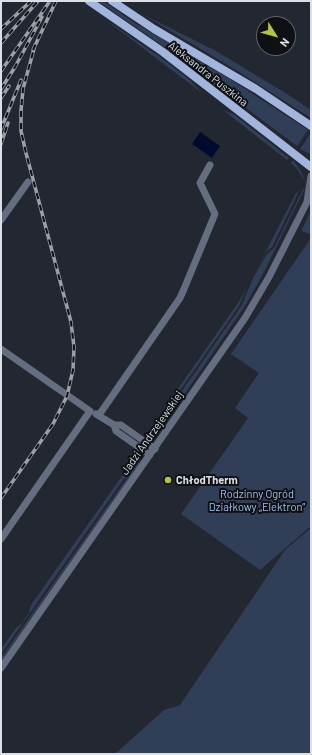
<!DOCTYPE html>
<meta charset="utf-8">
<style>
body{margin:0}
#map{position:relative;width:312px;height:755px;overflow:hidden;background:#232731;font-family:Barlow,sans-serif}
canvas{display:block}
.frame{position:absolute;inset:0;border:2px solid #dcdfe5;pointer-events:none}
.north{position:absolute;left:256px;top:16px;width:40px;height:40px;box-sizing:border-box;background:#0e1014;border:1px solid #606368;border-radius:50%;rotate:127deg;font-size:11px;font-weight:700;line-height:16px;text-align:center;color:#dcdfe5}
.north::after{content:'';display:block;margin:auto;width:14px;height:18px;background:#b5c249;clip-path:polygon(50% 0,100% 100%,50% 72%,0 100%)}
</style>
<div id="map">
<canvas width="312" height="755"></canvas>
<div class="frame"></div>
<div class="north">N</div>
</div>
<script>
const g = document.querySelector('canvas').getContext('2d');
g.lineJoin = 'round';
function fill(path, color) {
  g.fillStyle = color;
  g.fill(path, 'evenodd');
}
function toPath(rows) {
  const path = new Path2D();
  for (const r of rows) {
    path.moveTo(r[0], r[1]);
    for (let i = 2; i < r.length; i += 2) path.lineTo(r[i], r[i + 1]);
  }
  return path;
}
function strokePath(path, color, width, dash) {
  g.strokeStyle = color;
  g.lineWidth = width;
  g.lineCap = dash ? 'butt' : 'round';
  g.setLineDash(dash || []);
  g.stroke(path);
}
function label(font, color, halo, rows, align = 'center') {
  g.font = font + ' Barlow,sans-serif';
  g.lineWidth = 4;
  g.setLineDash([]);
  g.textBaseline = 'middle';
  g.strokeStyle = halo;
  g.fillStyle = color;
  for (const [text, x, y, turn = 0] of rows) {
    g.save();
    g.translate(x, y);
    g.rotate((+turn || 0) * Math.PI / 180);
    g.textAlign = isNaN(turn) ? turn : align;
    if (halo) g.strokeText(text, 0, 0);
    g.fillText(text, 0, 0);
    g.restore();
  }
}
const green = toPath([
 [98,1,103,1,135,23,230,79,308,130,297,146,167,49],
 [142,14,216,51,287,94,311,110,311,118,236,70],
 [102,17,160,57,190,80,202,93],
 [223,110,235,115,289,158,287,160],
 [311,133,311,153,308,153,300,149],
 [293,160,301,171,306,183,298,170,291,163],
 [305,188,264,272,245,306,159,431,155,435,150,437,242,305,253,278,267,254,274,248,303,189],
 [300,189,272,247,266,252,253,276,295,195],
 [311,211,311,234,301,231],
 [311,238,311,526,260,570,181,514,248,418,235,408,259,373,231,354],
 [247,287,239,306,148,436,145,436,238,303],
 [135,449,136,452,130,470,1,654,1,649,16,628,21,624,29,613,31,605,122,476,128,461],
 [139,452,141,457,139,464,1,661,1,658,132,471,135,464,136,456],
 [311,528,311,754,115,754,164,710,180,705,285,550]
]);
const water = toPath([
 [200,132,220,146,212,158,192,144]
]);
const minor = toPath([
 [307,202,311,176],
 [1,220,28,182],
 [1,349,90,411,1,539],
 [96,414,114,425,121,425,155,449],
 [99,415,180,298,184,289,215,214,200,183,210,165],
 [114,425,116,431,150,455],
 [1,668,245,318,269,277,307,202,311,198]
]);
const major = toPath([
 [89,1,163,52,311,167],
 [112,1,154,29,256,89,311,126]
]);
const rail = toPath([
 [1,29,31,1],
 [1,43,38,1],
 [33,50,56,1],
 [1,71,50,1],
 [1,89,15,67,42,17],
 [1,98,9,86],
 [1,129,21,80],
 [1,144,8,123],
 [1,498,53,424,67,396,73,370,74,347,71,322,26,153,21,131,21,111,23,89,35,45]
]);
const markers = [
 [168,480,4,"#b5c249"]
];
const streetNames = [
 ["Aleksandra Puszkina",208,74,38],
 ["Jadzi Andrzejewskiej",152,433,-55]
];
const poiNames = [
 ["ChłodTherm",176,480]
];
const parkNames = [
 ["Rodzinny Ogród",257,494],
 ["Działkowy „Elektron”",257,507]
];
fill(green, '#313e58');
fill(water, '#020b2e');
strokePath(minor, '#656e81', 7);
strokePath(major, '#a2b5dd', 8);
strokePath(rail, '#9b9fa6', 3.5);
strokePath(rail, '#0e1014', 2, [6]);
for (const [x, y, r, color] of markers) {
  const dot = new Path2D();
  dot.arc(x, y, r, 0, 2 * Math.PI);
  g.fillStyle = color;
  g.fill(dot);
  strokePath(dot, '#0e1014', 1.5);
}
label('11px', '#dcdfe5', '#0e1014', streetNames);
label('bold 11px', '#dcdfe5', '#0e1014', poiNames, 'left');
label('11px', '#a5bef4', '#0e1014', parkNames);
</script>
